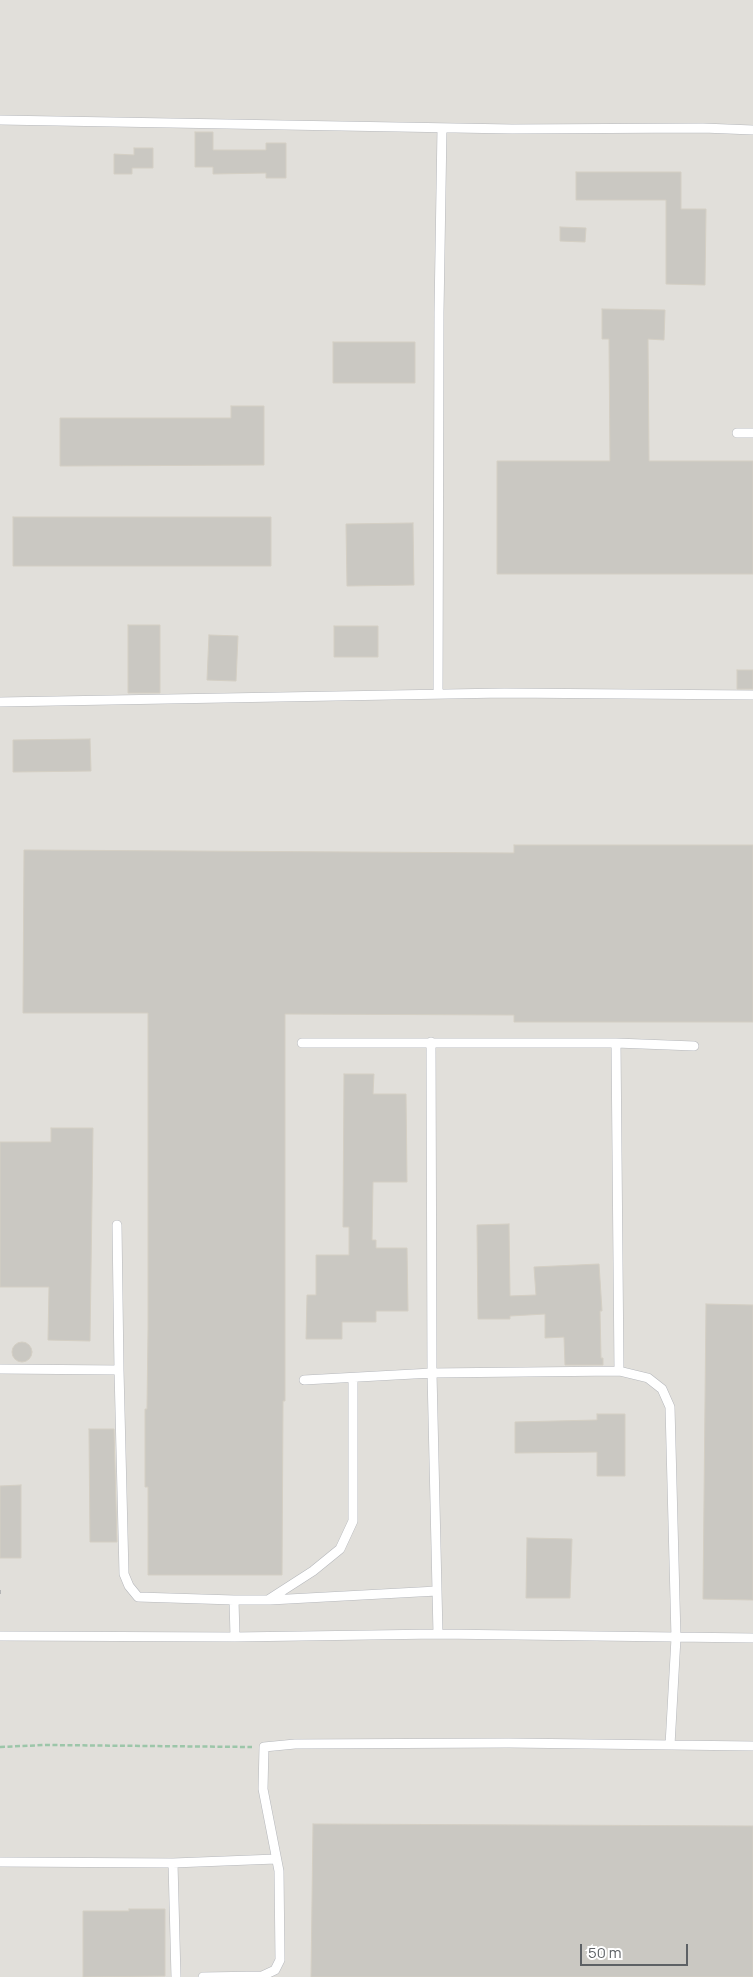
<!DOCTYPE html>
<style>
body{margin:0}
#map{position:relative;width:753px;height:1977px;overflow:hidden;background:#efede5;font-family:Manrope,sans-serif}
canvas{display:block}
.scale{position:absolute;left:580px;top:1944px;width:108px;height:22px;box-sizing:border-box;border:2px solid #5d6165;border-top:0;padding-left:6px;font-size:15px;line-height:18px;white-space:nowrap;color:#5d6165;-webkit-text-stroke:4px #fff;paint-order:stroke}
</style>
<div id="map">
<canvas width="753" height="1977"></canvas>
<div class="scale">50 m</div>
</div>
<script>
const g = document.querySelector('canvas').getContext('2d');
g.lineJoin = 'round';
function fill(path, color) {
  g.fillStyle = color;
  g.fill(path, 'evenodd');
}
function toPath(rows) {
  const path = new Path2D();
  for (const r of rows) {
    if (r.length === 3) {
      path.moveTo(r[0] + r[2], r[1]);
      path.arc(r[0], r[1], r[2], 0, 2 * Math.PI);
      continue;
    }
    path.moveTo(r[0], r[1]);
    for (let i = 2; i < r.length; i += 2) path.lineTo(r[i], r[i + 1]);
  }
  return path;
}
function strokePath(path, color, width, dash) {
  g.strokeStyle = color;
  g.lineWidth = width;
  g.lineCap = dash ? 'butt' : 'round';
  g.setLineDash(dash || []);
  g.stroke(path);
}
const industrial = toPath([
 [0,0,753,0,753,1977,0,1977]
]);
const building = toPath([
 [195,132,213,132,213,150,266,150,266,143,286,143,286,178,266,178,266,173,213,174,213,167,195,167,195,132],
 [134,148,153,148,153,168,132,168,132,174,114,174,114,154,134,155,134,148],
 [576,172,681,172,681,209,706,209,705,285,666,284,666,200,576,200,576,172],
 [560,227,586,228,585,242,560,241,560,227],
 [602,309,665,310,664,340,648,339,649,461,753,461,753,574,497,574,497,461,610,461,609,339,602,339,602,309],
 [333,342,415,342,415,383,333,383,333,342],
 [231,406,264,406,264,465,60,466,60,418,231,418,231,406],
 [13,517,271,517,271,566,13,566,13,517],
 [413,523,414,585,347,586,346,524,413,523],
 [128,625,160,625,160,693,128,693,128,625],
 [334,626,378,626,378,657,334,657,334,626],
 [209,635,238,636,236,681,207,680,209,635],
 [737,670,753,670,753,689,737,689,737,670],
 [90,739,91,771,13,772,13,740,90,739],
 [514,845,753,845,753,1022,514,1022,514,1015,285,1014,285,1401,283,1401,282,1575,148,1575,148,1487,145,1487,145,1409,147,1409,148,1330,148,1013,23,1013,24,850,514,853,514,845],
 [344,1074,374,1074,373,1094,406,1094,407,1182,373,1182,372,1240,376,1240,376,1248,407,1248,408,1311,376,1311,376,1322,342,1322,342,1339,306,1339,307,1295,316,1295,316,1255,349,1255,349,1227,343,1227,344,1074],
 [51,1128,93,1128,90,1341,48,1340,49,1287,0,1287,0,1142,51,1142,51,1128],
 [509,1224,510,1296,536,1295,534,1267,599,1264,602,1311,600,1311,601,1358,603,1358,603,1365,565,1365,564,1337,545,1338,545,1314,510,1316,510,1319,478,1319,477,1225,509,1224],
 [706,1304,753,1305,753,1600,703,1599,706,1304],
 [22,1352,10],
 [597,1414,625,1414,625,1476,597,1476,597,1452,515,1453,515,1422,597,1420,597,1414],
 [89,1429,114,1429,117,1542,90,1542,89,1429],
 [21,1485,21,1558,0,1558,0,1486,21,1485],
 [527,1538,572,1539,570,1598,526,1598,527,1538],
 [313,1824,753,1826,753,1977,311,1977,313,1824],
 [129,1909,165,1909,165,1976,83,1977,83,1911,129,1911,129,1909]
]);
const path = toPath([
 [0,1747,45,1745,252,1747]
]);
const service = toPath([
 [0,120,512,129,703,128,753,130],
 [737,433,753,433],
 [438,694,439,312,442,128],
 [0,702,504,693,753,695],
 [431,1042,432,1373,438,1634,753,1638],
 [302,1043,616,1043,694,1046],
 [616,1043,619,1371],
 [117,1225,119,1370],
 [0,1369,119,1370,124,1574,129,1586,138,1597,234,1600,268,1600,313,1571,340,1549,353,1521,353,1378],
 [304,1380,432,1373,619,1371,648,1378,662,1389,670,1407,676,1638,670,1745],
 [234,1600,235,1637],
 [270,1600,437,1591],
 [0,1636,235,1637,438,1634],
 [0,1862,173,1863],
 [176,1977,173,1863,276,1859],
 [203,1977,262,1976,275,1970,280,1960,279,1871,263,1789,264,1747,295,1744,509,1743,753,1746]
]);
const rail = toPath([
 [0,1592,3,1592]
]);
fill(industrial, '#e1dfda');
fill(building, '#cac8c2');
strokePath(building, '#d4cfc4', 1);
strokePath(service, '#b6b8bc', 10);
strokePath(path, '#9cc6a9', 2.5, [5, 2.5]);
strokePath(service, '#fff', 9);
strokePath(rail, '#b4b5b5', 4, [1, 6]);
</script>
